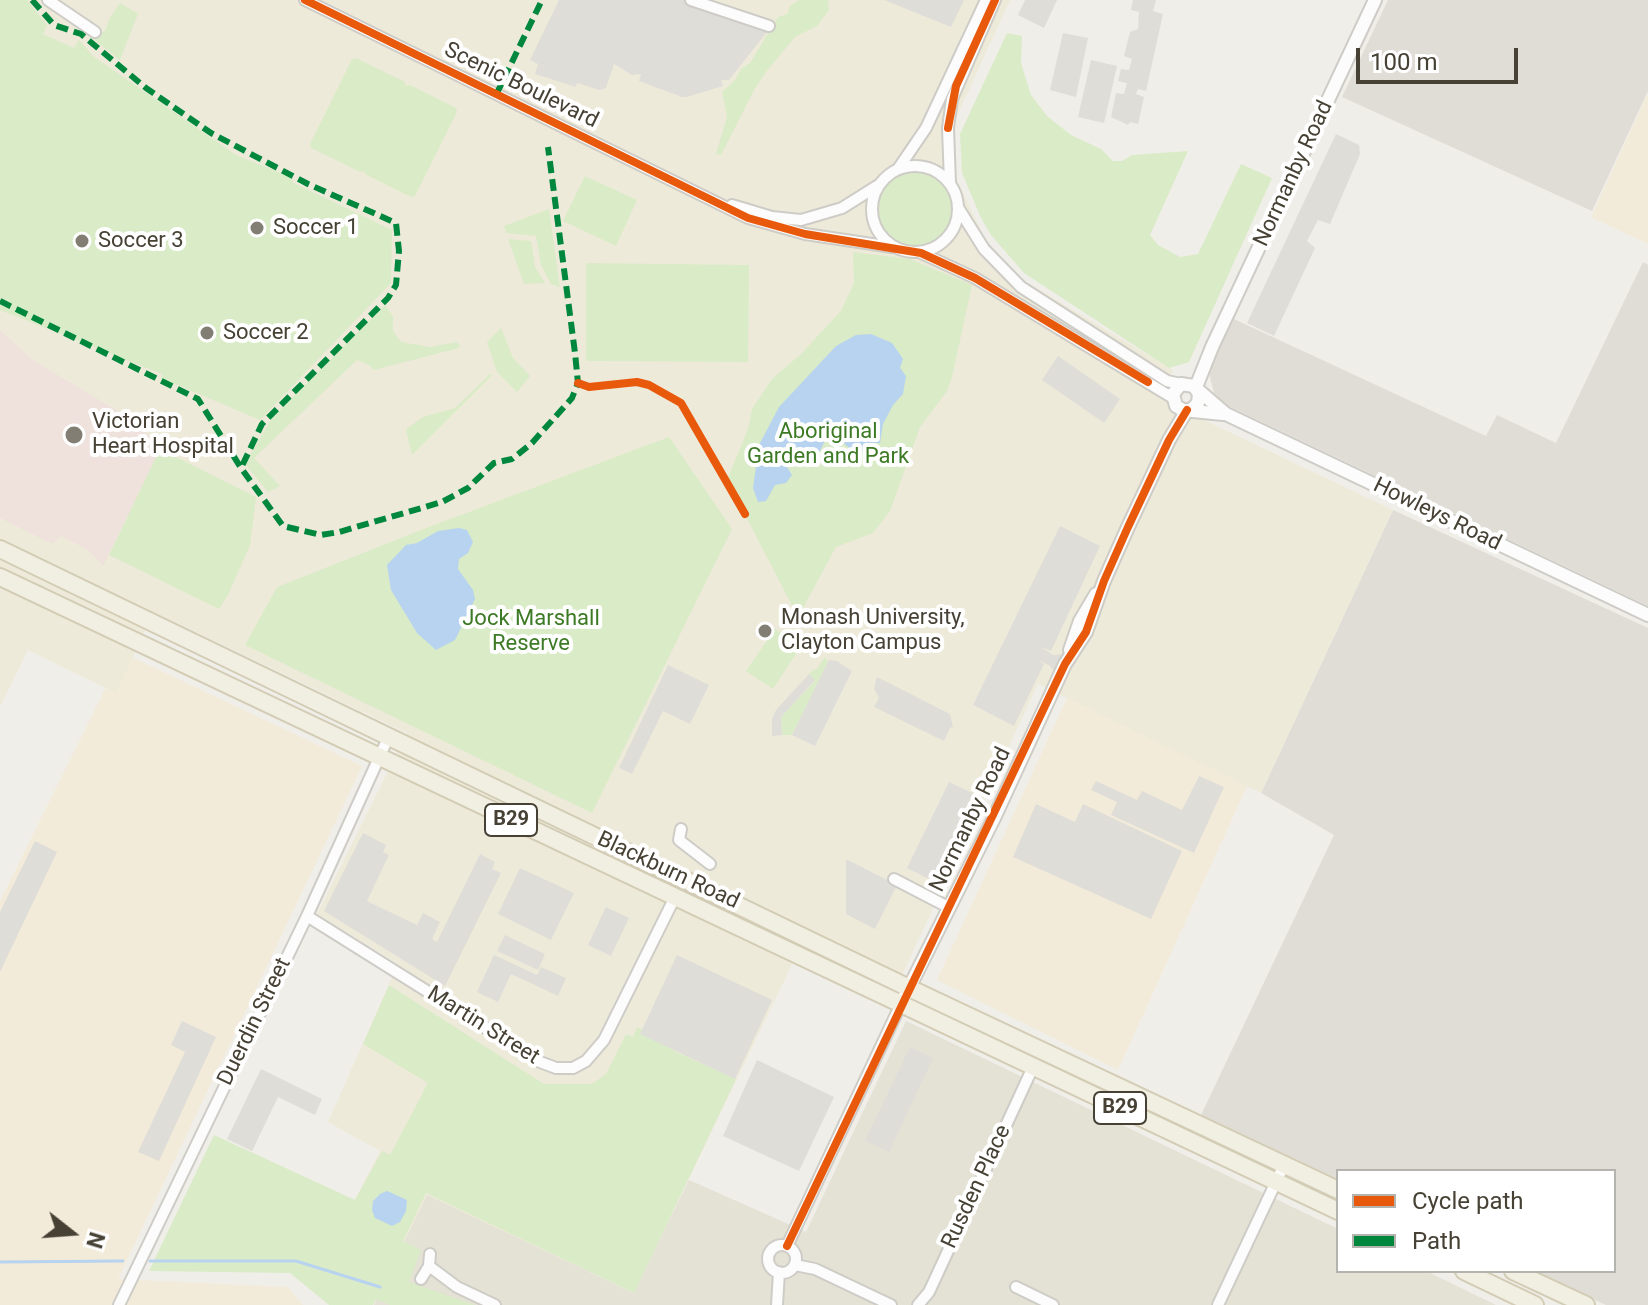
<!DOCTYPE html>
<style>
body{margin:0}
#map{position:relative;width:1648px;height:1305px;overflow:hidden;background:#f0eee8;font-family:Roboto,sans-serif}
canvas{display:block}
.legend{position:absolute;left:1336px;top:1169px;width:280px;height:104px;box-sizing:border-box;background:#fff;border:2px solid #b5b3ae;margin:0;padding:10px 14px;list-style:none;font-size:24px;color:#464134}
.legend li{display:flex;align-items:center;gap:16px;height:40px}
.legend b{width:40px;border:2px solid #b5b3ae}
.north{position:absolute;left:32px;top:1193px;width:80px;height:80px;-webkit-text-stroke:6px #fff;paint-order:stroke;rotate:107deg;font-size:22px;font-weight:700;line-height:32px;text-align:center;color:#464134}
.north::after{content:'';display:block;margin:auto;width:28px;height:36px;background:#464134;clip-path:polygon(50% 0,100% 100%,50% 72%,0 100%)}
.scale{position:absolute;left:1356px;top:48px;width:162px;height:36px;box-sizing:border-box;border:4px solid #464134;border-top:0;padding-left:10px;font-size:24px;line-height:28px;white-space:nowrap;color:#464134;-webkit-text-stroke:6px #fff;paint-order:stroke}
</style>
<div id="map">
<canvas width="1648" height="1305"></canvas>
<ul class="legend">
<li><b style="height:10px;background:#e8590c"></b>Cycle path</li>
<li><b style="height:10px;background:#00873e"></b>Path</li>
</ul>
<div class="north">N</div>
<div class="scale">100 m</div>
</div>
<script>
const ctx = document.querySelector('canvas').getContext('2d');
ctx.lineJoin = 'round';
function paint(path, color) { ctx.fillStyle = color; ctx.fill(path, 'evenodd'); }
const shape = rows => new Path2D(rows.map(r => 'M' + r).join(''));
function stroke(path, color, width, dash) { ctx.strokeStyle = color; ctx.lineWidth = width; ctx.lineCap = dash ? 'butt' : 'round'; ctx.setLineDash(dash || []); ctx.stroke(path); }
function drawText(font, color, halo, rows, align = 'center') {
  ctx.font = font + ' Roboto,sans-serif'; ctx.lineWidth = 8; ctx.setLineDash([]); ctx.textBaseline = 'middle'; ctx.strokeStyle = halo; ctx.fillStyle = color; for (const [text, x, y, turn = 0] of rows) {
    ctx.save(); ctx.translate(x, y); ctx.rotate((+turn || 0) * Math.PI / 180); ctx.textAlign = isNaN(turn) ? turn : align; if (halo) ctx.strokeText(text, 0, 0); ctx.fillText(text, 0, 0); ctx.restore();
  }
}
paint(shape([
 [906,1021,1338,1229,1338,1271,1426,1271,1496,1305,374,1305,425,1192,633,1293,689,1180,806,1232]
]), '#e4e1d5');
paint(shape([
 [1648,93,1648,244,1591,217],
 [123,653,362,766,118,1279,288,1287,303,1305,0,1305,0,901],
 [1067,698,1247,786,1118,1070,937,980]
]), '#f3ebda');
paint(shape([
 [1388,0,1648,0,1648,91,1592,211,1342,97],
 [1643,262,1648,265,1648,606,1216,400,1208,370,1234,319,1486,436,1497,415,1556,443],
 [1393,510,1648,628,1648,1305,1606,1305,1533,1271,1614,1271,1614,1171,1338,1171,1338,1179,1201,1115,1334,835,1261,793]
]), '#e0ddd6');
paint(shape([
 [0,0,1010,0,952,127,956,178,984,237,1010,269,1028,283,1173,370,1160,399,1393,510,1261,793,1038,684,902,975,809,929,634,1293,427,1195,387,1278,354,1201,380,1151,328,1122,398,964,317,914,407,733,154,612,116,693,28,650,0,707]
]), '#eeeada');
paint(shape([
 [0,330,33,360,136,422,160,449,103,566,88,550,61,536,52,544,0,518]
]), '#efe2dc');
paint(shape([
 [0,0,27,0,47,25,43,34,74,48,79,40,93,56,236,155,293,178,292,182,392,230,391,283,260,420,161,378,162,374,0,310],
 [799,0,828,0,829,10,817,26,795,37,766,72,754,90,721,155,716,154,727,117,722,92,735,80,741,69,750,63,778,17,787,14,790,6],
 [120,3,138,14,120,60,92,38,106,30,109,19],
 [1007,33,1022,36,1021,63,1031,95,1047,116,1071,135,1101,149,1113,161,1122,161,1132,155,1188,151,1150,235,1158,245,1180,257,1198,254,1241,164,1272,178,1189,362,1169,368,1024,273,991,235,981,218,962,173,960,134],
 [356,58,405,82,406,86,410,85,456,108,457,112,415,196,411,197,365,174,364,171,360,172,311,148,310,144,352,59],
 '877 211a38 38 0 1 1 76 0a38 38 0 1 1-76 0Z',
 [585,176,637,200,616,246,563,221],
 [549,209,560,287,551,284,541,265,536,236,506,233,504,226],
 [508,239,531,241,535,267,545,283,524,284],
 [853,252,910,259,972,285,952,377,947,391,920,427,890,511,873,533,836,547,798,617,727,480,748,429,752,409,772,379,801,354,841,311,854,283],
 [586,263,749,265,748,362,586,361],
 [385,305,393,316,393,331,401,342,430,347,456,342,460,345,459,348,374,370,369,365,357,360,254,458,280,486,268,492,245,464,272,418],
 [501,328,513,358,530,376,517,392,497,372,487,342],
 [490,374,492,375,412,455,406,430,408,428,423,417,455,408],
 [669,437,732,529,592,813,245,645,277,587,421,530],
 [160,449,256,497,250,545,228,595,219,609,109,555],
 [775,629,801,646,773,689,746,671],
 [825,657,828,662,792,735,782,735,781,717,815,681,809,674,814,669,816,670],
 [389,985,544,1084,592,1084,606,1074,626,1034,633,1037,637,1027,677,1044,674,1051,736,1079,634,1293,426,1193,403,1241,421,1250,409,1282,475,1305,390,1305,376,1299,373,1305,329,1305,290,1273,149,1271,214,1135,355,1200,382,1151,390,1155,428,1083,363,1044]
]), '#daebc7');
paint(shape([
 [559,0,705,0,767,21,767,32,729,80,721,80,723,86,687,97,682,97,639,81,641,74,632,75,614,64,606,88,599,90,577,83,576,87,535,74,538,64,530,60],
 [884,0,964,0,951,27],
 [1025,0,1057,0,1044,28,1018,15],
 [1133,0,1156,0,1153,11,1163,14,1146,91,1138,89,1136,94,1144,97,1138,124,1130,122,1128,125,1111,117,1116,93,1124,94,1127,83,1118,81,1121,69,1129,70,1132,59,1124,56,1130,32,1138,29,1139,12,1131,10],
 [1063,33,1088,38,1076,97,1050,90],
 [1091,60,1117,66,1104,123,1078,117],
 [1336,134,1359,145,1360,154,1330,224,1318,220,1307,241,1315,248,1274,336,1247,323],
 [1058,356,1120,399,1104,423,1042,380],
 [1060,526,1100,546,1051,651,1041,647,1053,655,1062,654,1054,671,1050,666,1036,659,1044,664,1014,726,973,705],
 [829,660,837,661,852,671,815,746,792,735],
 [668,665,709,685,690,724,663,711,632,774,619,768],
 [809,674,815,680,781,717,782,735,772,736,772,719,776,710],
 [877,677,950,714,953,727,950,728,944,741,874,707,879,698,874,689],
 [1199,776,1224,787,1194,853,1111,815,1117,802,1091,790,1096,781,1137,800,1142,791,1182,810],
 [949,782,977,795,935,882,907,868],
 [1036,804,1075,822,1083,804,1182,851,1151,919,1013,857],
 [363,833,386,845,383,852,389,855,367,901,417,925,423,913,440,922,432,939,437,942,480,854,495,862,492,869,501,873,445,986,324,911],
 [35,841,57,852,0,972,0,912],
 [846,859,897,885,875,929,846,914],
 [520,868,574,893,551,940,498,914],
 [606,907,629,918,611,956,588,945],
 [505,935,545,954,538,970,497,951],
 [494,955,537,975,541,967,566,978,558,996,511,974,498,1002,477,992],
 [677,955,772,1000,735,1079,640,1034],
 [182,1021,216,1037,159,1161,138,1152,185,1052,171,1045],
 [910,1047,933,1058,889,1152,865,1141],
 [757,1060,834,1097,799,1171,723,1136],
 [261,1069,322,1099,315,1115,278,1097,252,1151,227,1139]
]), '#dfddd8');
paint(shape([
 [871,334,892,343,903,359,900,368,906,376,903,394,893,405,883,424,880,443,869,443,863,452,853,451,841,441,827,436,820,451,792,451,784,462,792,475,786,483,775,485,766,501,758,502,753,488,759,445,779,407,836,346,856,335],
 [459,528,467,530,473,542,468,553,459,559,458,569,473,590,475,599,455,640,436,650,417,633,391,590,387,565,406,545,417,543,438,531],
 [387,1191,407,1200,406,1211,400,1222,392,1226,375,1218,372,1210,373,1201,380,1194]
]), '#b7d3f0');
stroke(shape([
 [150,1261,296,1261,380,1287],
 [0,1262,123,1261]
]), '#b7d3f0', 3);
const minor = shape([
 [48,0,95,32],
 [305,0,748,218,805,234,892,247],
 [691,0,769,26],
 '872 209a43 43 0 1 1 86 0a43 43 0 1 1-86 0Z',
 [898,169,926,128,986,0],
 [950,183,948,128,952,99,995,0],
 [732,205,772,217,801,220,842,208,877,186],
 [959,209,984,249,1021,287,1167,381,1181,384],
 [921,253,975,278,1173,398],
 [681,829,679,840,710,864],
 [894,879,948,907],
 [307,916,540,1062,556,1068,573,1068,586,1061,604,1040,675,897],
 '768 1259a14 14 0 1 1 28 0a14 14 0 1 1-28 0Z',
 [787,1246,901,1004],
 [795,1265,815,1269,891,1305],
 [429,1266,457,1287,495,1305],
 [421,1279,429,1266,430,1254],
 [1016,1287,1053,1305],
 [119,1305,307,916,388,738],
 [777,1305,779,1272],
 [918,1305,929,1292,1033,1067],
 [1218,1305,1284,1165]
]);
const tertiary = shape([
 [1196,387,1212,347,1375,0],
 [1197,389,1226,414,1648,615],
 [1192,409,1198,403,1199,394,1194,386,1181,384,1173,394,1176,406,1183,410,1223,414],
 [1070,650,1080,621,1096,594],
 [901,1004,995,816,1065,664,1086,632,1104,581,1128,527,1169,440,1187,410]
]);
const primary = shape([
 [0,549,909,988,1338,1190],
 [0,577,1338,1211],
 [1464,1271,1535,1305],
 [1513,1271,1586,1305]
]);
stroke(minor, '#ceccc6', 14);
stroke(tertiary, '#ceccc6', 16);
stroke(primary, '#d3ccb5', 20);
stroke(minor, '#fdfcfc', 10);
stroke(tertiary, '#fdfcfc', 12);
stroke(primary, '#f1eee2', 16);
stroke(shape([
 [32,0,54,25,81,34,146,88,211,133,308,184,396,223,399,251,396,285,388,298,262,424,241,468],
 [496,95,542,0],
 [0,301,198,399,241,468,283,526,321,535,339,532,442,502,468,488,494,463,512,459,532,443,572,398,578,383,575,353,548,147]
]), '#00873e', 6, [12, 6]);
stroke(shape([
 [305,0,748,218,805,234,921,253,975,278,1148,382],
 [948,128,956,86,995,0],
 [578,383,589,387,637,382,649,385,681,403,745,514],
 [787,1246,1065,664,1086,632,1104,581,1128,527,1169,440,1187,410]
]), '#e8590c', 8);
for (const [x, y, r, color] of [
 [257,228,8,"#827e73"],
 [82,241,8,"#827e73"],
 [207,333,8,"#827e73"],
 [74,435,10,"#827e73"],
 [765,631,8,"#827e73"]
]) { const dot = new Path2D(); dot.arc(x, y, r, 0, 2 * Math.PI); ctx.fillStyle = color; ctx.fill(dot); stroke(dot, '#fff', 3); }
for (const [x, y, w] of [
 [511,820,52],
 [1120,1108,52]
]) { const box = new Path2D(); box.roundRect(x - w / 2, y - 16, w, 32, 6); ctx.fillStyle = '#fff'; ctx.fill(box); stroke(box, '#464134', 2); }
drawText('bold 20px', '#464134', null, [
 ["B29",511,820],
 ["B29",1120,1108]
]);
drawText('22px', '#464134', '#fff', [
 ["Scenic Boulevard",521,86,26],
 ["Normanby Road",1294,174,-65],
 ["Howleys Road",1437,515,26],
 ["Normanby Road",971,820,-64],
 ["Blackburn Road",668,871,25],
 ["Duerdin Street",255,1022,-64],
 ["Martin Street",483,1026,32],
 ["Rusden Place",977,1187,-65]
]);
drawText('22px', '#464134', '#fff', [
 ["Soccer 1",273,228],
 ["Soccer 3",98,241],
 ["Soccer 2",223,333],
 ["Victorian",92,422],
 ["Heart Hospital",92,447],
 ["Monash University,",781,618],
 ["Clayton Campus",781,643]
], 'left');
drawText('22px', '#3d7a25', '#fff', [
 ["Aboriginal",828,432],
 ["Garden and Park",828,457],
 ["Jock Marshall",531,619],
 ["Reserve",531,644]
]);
</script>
